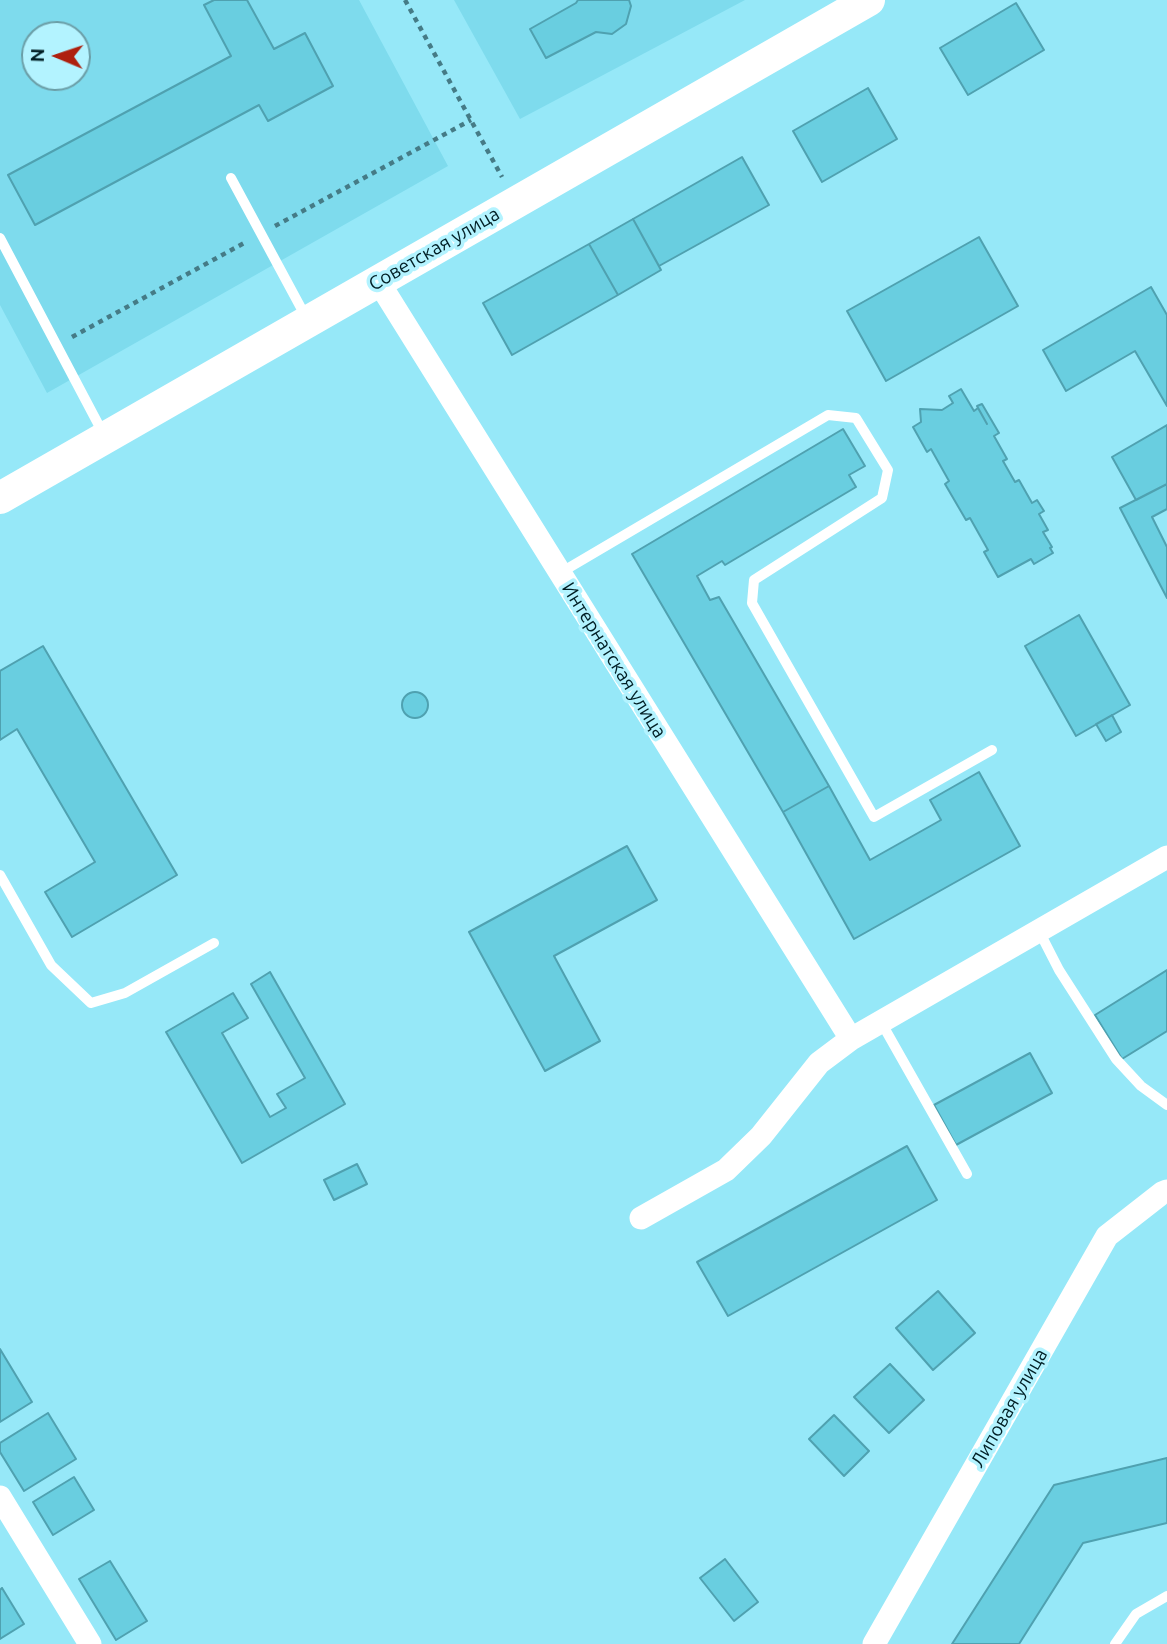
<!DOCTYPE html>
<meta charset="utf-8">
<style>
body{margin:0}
#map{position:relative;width:1167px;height:1644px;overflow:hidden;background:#96e8f8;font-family:Ubuntu,sans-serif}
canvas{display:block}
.north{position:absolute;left:21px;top:21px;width:70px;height:70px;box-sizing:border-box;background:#b3f3ff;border:2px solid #6b9ea7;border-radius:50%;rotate:272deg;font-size:19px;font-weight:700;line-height:28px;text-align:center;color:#001e24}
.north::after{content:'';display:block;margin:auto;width:24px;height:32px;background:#ae200e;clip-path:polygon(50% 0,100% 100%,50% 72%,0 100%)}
</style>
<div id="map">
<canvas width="1167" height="1644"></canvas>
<div class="north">N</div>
</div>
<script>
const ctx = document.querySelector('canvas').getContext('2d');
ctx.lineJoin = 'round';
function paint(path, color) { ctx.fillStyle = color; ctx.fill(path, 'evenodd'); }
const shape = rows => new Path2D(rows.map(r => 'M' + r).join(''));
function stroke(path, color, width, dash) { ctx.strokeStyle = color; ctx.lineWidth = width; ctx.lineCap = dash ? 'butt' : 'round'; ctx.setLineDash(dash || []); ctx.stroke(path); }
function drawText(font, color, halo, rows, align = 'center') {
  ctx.font = font + ' Ubuntu,sans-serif'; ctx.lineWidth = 7; ctx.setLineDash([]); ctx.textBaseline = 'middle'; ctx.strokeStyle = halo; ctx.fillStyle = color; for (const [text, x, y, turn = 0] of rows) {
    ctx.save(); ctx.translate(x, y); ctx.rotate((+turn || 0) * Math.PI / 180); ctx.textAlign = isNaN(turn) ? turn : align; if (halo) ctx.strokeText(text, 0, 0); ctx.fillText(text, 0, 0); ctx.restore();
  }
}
paint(shape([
 [0,0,359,0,448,166,47,393,0,305],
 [35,35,77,35,77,77,35,77],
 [454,0,745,0,520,119]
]), '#7edbed');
const building = shape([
 [214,0,247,0,274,49,305,33,333,86,268,121,259,105,35,225,8,175,231,56,204,5,214,0],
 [578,0,629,0,631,6,626,24,612,34,596,32,546,58,530,29,576,3,578,0],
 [1016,3,1044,50,968,95,940,48,1016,3],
 [868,88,897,139,822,182,793,131,868,88],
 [742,157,769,205,659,266,633,219,742,157],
 [633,219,661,270,618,295,589,244,633,219],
 [979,237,1018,306,886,381,847,311,979,237],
 [589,244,618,295,512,355,483,303,589,244],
 [1151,287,1167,315,1167,406,1135,351,1066,391,1043,350,1151,287],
 [961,389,974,411,978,408,987,424,977,406,982,404,999,433,994,436,1007,459,1003,461,1015,482,1019,480,1032,503,1037,500,1044,511,1039,514,1048,530,1043,532,1052,547,1050,548,1053,553,1034,564,1031,559,998,577,984,552,988,550,970,518,966,520,945,484,949,481,931,449,927,452,913,427,921,422,920,409,942,410,953,403,949,396,961,389],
 [1167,425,1167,484,1136,500,1112,457,1167,425],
 [843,429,865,466,849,475,856,487,725,565,722,561,697,576,710,600,719,597,829,786,783,812,632,554,843,429],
 [1167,484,1167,509,1152,517,1167,547,1167,598,1120,508,1167,484],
 [1079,615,1130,705,1076,736,1025,646,1079,615],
 [43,646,177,875,72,937,45,892,95,862,17,729,0,740,0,671,43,646],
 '402 705a13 13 0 1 1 26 0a13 13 0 1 1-26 0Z',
 [1112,715,1121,732,1106,741,1096,724,1112,715],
 [979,772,1020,846,854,939,783,812,829,786,870,860,941,820,930,800,979,772],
 [627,846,657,900,554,956,600,1041,545,1071,469,932,627,846],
 [1167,970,1167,1031,1122,1059,1095,1015,1167,970],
 [270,972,345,1104,242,1163,166,1032,233,993,248,1018,222,1033,270,1117,286,1108,277,1094,305,1078,251,984,270,972],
 [1030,1053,1052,1093,956,1145,934,1105,1030,1053],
 [907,1146,937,1200,728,1316,697,1262,907,1146],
 [357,1164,367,1184,334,1200,324,1180,357,1164],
 [938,1291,975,1333,933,1370,896,1328,938,1291],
 [0,1349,32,1402,0,1422,0,1349],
 [890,1364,924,1400,889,1433,854,1397,890,1364],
 [48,1413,76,1459,24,1491,0,1452,0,1443,48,1413],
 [834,1415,869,1451,844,1476,809,1439,834,1415],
 [1167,1458,1167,1523,1083,1543,1019,1644,952,1644,1054,1485,1167,1458],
 [74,1477,94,1510,53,1535,33,1502,74,1477],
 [725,1559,758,1602,734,1621,700,1578,725,1559],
 [110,1561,147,1621,116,1640,79,1579,110,1561],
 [2,1588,24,1624,0,1639,0,1590,2,1588]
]);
paint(building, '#69cee0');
stroke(building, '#4fa1b0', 2);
stroke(shape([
 [405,0,502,177],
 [275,226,471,120],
 [72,337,246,242]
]), '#457b86', 4.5, [5, 5]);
stroke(shape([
 [231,178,307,319],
 [0,238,104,435],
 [560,573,828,415,856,418,888,470,882,498,754,580,752,603,874,817,992,750],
 [0,875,51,965,91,1003,125,993,214,943],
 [1039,931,1059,970,1116,1059,1141,1086,1167,1105],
 [881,1022,967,1174],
 [1115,1644,1136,1614,1167,1596]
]), '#fff', 10);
stroke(shape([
 [378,281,851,1039],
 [641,1218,726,1170,761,1136,819,1063,851,1039,1167,857],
 [0,1497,90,1644],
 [874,1644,1107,1236,1162,1193,1167,1191]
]), '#fff', 23);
stroke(shape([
 [0,498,869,0]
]), '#fff', 32);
drawText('19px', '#001e24', '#b3f3ff', [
 ["Советская улица",434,249,-30],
 ["Интернатская улица",614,660,58],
 ["Липовая улица",1009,1408,-60]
]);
</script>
